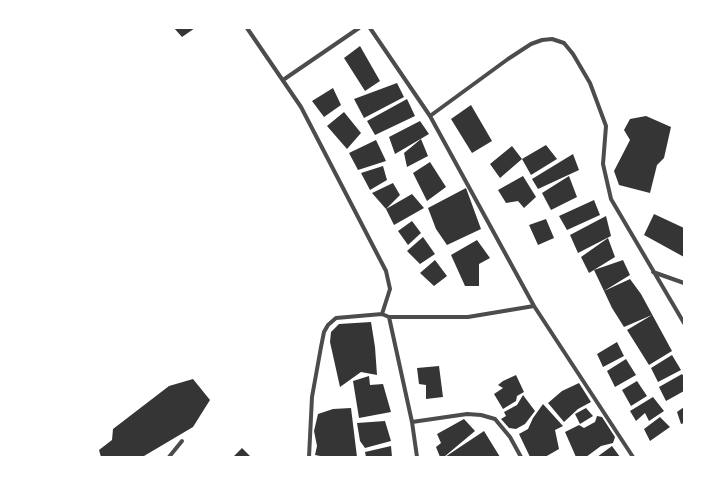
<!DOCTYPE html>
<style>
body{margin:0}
#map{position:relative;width:712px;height:485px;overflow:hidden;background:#fff;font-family:"Exo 2",sans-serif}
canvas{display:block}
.frame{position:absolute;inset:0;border:29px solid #fff;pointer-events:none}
</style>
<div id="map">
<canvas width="712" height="485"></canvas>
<div class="frame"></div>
</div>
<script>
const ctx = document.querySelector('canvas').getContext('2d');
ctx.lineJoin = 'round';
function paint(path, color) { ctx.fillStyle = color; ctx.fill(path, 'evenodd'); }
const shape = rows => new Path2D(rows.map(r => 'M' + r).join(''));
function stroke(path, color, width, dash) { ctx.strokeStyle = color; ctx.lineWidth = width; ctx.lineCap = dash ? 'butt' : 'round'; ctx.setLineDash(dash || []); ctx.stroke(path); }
paint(shape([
 [174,28,195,28,182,37],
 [360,46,380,81,365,91,344,58],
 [397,83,404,97,364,118,354,99],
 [333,88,341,105,324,117,312,101],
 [407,99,415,116,375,135,367,121],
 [471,105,492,141,472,153,451,119],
 [344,112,361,133,347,149,327,126],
 [646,116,671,127,664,158,657,165,650,193,619,185,614,171,630,140,624,130,630,119],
 [420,121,429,134,395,154,389,137],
 [421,139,428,156,407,167,404,153],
 [376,140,386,161,358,170,349,153],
 [546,145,557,159,531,175,522,159],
 [512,146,522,159,500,178,490,164],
 [573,154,579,170,538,189,532,179],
 [430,162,446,187,427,201,413,173],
 [383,166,387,180,370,190,361,173],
 [523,176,536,197,524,208,518,201,506,203,498,190],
 [569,176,577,197,551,210,542,193],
 [393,183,400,195,386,209,372,193],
 [466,188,481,229,447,245,436,229,428,208],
 [412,194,424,208,394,225,386,209],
 [594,200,600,215,567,230,559,216],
 [654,214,684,228,684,257,644,235],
 [606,216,611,236,578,253,570,235],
 [546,219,554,238,538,245,529,225],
 [412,221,421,233,408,245,398,231],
 [423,237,435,254,420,264,407,251],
 [608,238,615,257,589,273,581,257],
 [477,240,490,258,479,264,479,286,465,286,451,255],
 [435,260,447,276,434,286,420,273],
 [623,260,630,275,604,291,630,279,641,294,672,351,649,365,627,330,652,315,624,327,612,308,604,291,594,270],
 [371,322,375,347,377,375,361,372,340,387,330,342,331,332,339,324],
 [617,342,624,356,603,367,597,354],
 [672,355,681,370,658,382,651,368],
 [626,359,636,375,615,387,607,371],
 [439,366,443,397,426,399,426,385,419,384,417,368],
 [682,374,684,377,684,391,666,401,659,387],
 [516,375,524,392,517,396,516,401,503,409,494,394,503,388,498,385,503,381],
 [369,376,370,385,383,384,391,412,359,418,353,381],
 [193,379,210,400,193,427,144,456,101,457,99,450,112,440,113,429,169,386],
 [637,381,647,396,631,406,622,390],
 [579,383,591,402,578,409,564,422,548,403,562,391],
 [523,395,535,411,525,424,516,429,509,428,501,419,506,416,504,412,517,405],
 [653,397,664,411,649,421,645,413,636,421,630,411],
 [543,404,563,426,555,430,559,449,545,457,530,457,519,434,528,429,533,418],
 [684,407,684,423,681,424,677,412],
 [351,408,357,457,325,457,315,455,317,446,314,431,318,414,333,409],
 [586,408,593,416,580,424,575,414],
 [597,416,602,417,615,437,613,443,601,446,586,457,576,457,565,432,579,425,584,428,595,422],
 [660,417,670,427,650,441,644,429],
 [464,419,475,431,444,457,440,457,436,447,441,443,437,434],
 [385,421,391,441,365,448,360,441,357,423],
 [484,431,500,457,445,457],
 [391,446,392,457,366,457,365,452],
 [612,446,620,457,597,457],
 [242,448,251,457,233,457]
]), '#353535');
stroke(shape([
 [247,28,301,107,386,271,390,289,382,314],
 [370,28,430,116,534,306,633,457],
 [283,80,359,28],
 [430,116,508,59,531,44,542,40,552,39,564,43,573,54,590,83,606,126,603,164,611,199,684,323],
 [653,272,684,283],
 [389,317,412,422,417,457],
 [412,422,467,414,481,415,495,419,510,437,521,457],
 [169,457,182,441],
 [309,457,312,397,321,347,324,332,328,325,336,318,382,314,389,317,468,317,534,306]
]), '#4c4c4c', 4);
</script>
